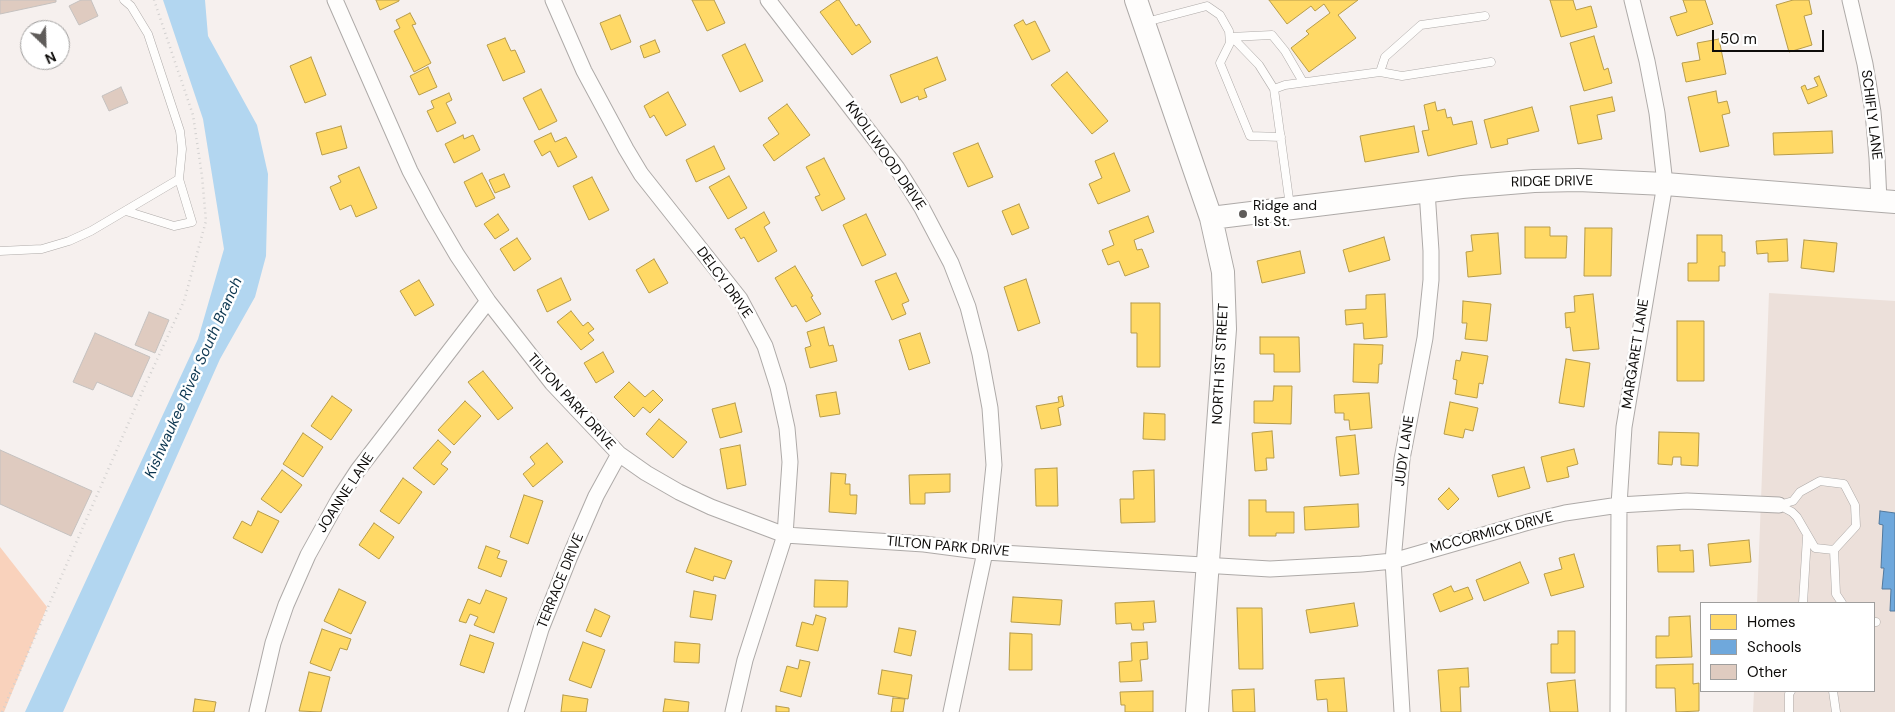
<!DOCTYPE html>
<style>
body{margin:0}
#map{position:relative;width:1895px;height:712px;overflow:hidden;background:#f6f0ee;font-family:"DM Sans",sans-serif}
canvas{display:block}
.legend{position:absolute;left:1700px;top:602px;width:175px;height:90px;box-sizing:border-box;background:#fff;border:1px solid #9f9e9d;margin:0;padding:6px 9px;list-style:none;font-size:15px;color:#0e0c0a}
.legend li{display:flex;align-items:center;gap:10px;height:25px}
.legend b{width:25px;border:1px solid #9f9e9d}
.north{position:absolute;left:20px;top:20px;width:50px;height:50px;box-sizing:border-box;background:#fff;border:1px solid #9f9e9d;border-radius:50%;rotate:156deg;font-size:14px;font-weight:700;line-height:20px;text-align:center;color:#0e0c0a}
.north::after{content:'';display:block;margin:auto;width:18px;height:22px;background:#5f5c5a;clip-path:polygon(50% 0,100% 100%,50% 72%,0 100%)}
.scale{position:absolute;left:1712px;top:30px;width:112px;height:22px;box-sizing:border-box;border:2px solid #0e0c0a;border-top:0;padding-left:6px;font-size:15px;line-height:18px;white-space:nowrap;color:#0e0c0a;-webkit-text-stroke:4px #fff;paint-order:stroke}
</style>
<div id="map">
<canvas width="1895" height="712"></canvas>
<ul class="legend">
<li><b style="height:14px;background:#ffd966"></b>Homes</li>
<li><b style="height:14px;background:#6fa8dc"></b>Schools</li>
<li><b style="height:14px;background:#dfcbc0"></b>Other</li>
</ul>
<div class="north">N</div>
<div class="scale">50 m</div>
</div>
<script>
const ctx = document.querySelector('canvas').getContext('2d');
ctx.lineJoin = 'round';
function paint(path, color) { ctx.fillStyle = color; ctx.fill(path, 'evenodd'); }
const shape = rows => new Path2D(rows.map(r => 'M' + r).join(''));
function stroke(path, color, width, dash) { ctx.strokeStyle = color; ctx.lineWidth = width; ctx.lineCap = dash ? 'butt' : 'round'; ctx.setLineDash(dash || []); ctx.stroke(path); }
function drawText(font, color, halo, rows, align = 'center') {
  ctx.font = font + ' "DM Sans",sans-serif'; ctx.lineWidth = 5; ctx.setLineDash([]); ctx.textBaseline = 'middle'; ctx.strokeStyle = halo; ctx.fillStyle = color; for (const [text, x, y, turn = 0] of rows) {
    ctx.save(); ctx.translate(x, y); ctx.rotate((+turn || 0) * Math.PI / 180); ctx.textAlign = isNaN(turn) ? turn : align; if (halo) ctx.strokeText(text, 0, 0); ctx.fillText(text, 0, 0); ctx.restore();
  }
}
paint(shape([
 [1769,293,1895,301,1895,712,1753,712,1754,691,1874,691,1874,603,1757,603]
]), '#ece0da');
paint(shape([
 [0,547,47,607,4,712,0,712]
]), '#f9d2bc');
paint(shape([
 [163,0,205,0,208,36,257,125,268,174,266,256,255,297,220,359,63,712,25,712,198,339,224,249,203,119]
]), '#b2d6f0');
const homes = shape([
 [376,0,399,0,399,1,380,10,376,0],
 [692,0,714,0,725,23,707,31,692,0],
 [837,0,839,0,856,26,859,24,871,42,852,55,820,12,837,0],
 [1269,0,1358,0,1338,15,1356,38,1309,72,1291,48,1309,34,1306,31,1330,13,1324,4,1315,11,1311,6,1287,24,1269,0],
 [1550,0,1573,0,1576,10,1591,6,1597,27,1561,37,1550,0],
 [1683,0,1705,0,1713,24,1677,36,1670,17,1687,12,1683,0],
 [1793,0,1809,0,1812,14,1804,16,1812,45,1789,52,1776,5,1793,0],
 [410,13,416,24,412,25,431,63,414,72,394,31,400,28,396,20,410,13],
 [620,15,631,42,611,50,600,23,620,15],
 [1023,20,1026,25,1035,21,1050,51,1032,60,1014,25,1023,20],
 [1594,36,1604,70,1608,68,1612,83,1584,91,1570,43,1594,36],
 [505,38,511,51,515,50,525,72,503,81,487,45,505,38],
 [1719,39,1726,74,1686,82,1682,63,1700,60,1697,43,1719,39],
 [655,40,660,52,644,58,640,46,655,40],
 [745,44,763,81,740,92,722,55,745,44],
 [311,57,326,95,305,103,290,66,311,57],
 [937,57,946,80,924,89,927,97,919,100,918,96,901,103,890,75,937,57],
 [428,67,437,87,419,95,410,76,428,67],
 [1067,72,1108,121,1092,134,1051,85,1067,72],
 [1819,76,1827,96,1808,104,1801,87,1805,85,1807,90,1818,86,1814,78,1819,76],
 [541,89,557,121,539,130,523,98,541,89],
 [1716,91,1718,103,1727,101,1730,113,1722,115,1729,146,1700,152,1688,97,1716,91],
 [668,92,686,125,666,136,654,115,650,118,644,106,668,92],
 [449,93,452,100,446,103,456,123,437,132,427,111,434,108,431,101,449,93],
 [1612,97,1615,111,1597,115,1602,139,1578,144,1570,106,1612,97],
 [1435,102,1437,111,1445,109,1447,118,1451,117,1453,125,1472,121,1477,144,1428,156,1422,131,1429,130,1424,105,1435,102],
 [787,104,810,135,774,161,763,145,779,134,768,118,787,104],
 [1532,107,1539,131,1507,139,1508,144,1491,148,1484,120,1532,107],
 [341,126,347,148,322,155,316,133,341,126],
 [1414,126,1419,152,1365,162,1360,136,1414,126],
 [1832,131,1833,153,1774,155,1773,133,1832,131],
 [551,133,555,142,566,137,577,157,558,167,550,151,542,156,534,141,551,133],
 [463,135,464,139,473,135,480,150,454,163,445,144,463,135],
 [978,143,993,177,968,187,953,153,978,143],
 [714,146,725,169,696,182,686,160,714,146],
 [1114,153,1130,191,1098,204,1089,184,1102,178,1095,161,1114,153],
 [824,158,845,199,822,211,815,197,820,195,806,167,824,158],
 [359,167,377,208,356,217,351,205,340,210,330,187,341,182,338,176,359,167],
 [482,173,495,198,476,207,464,182,482,173],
 [504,174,510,187,495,193,489,180,504,174],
 [729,176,747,208,728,219,709,187,729,176],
 [592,177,609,210,589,220,573,186,592,177],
 [1019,204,1029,228,1012,235,1002,211,1019,204],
 [764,212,770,223,764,227,777,251,758,262,744,237,741,239,735,229,764,212],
 [498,214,509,230,495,239,484,224,498,214],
 [866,214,886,255,862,266,843,225,866,214],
 [1148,216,1154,232,1134,240,1137,250,1142,249,1149,267,1125,276,1119,261,1108,265,1102,250,1114,245,1109,231,1148,216],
 [1525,227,1550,227,1550,236,1567,236,1566,258,1525,258,1525,227],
 [1585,228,1612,228,1611,276,1584,276,1585,228],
 [1498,233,1501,274,1468,277,1466,252,1473,251,1471,235,1498,233],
 [1697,235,1722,235,1722,252,1725,252,1725,266,1719,266,1719,281,1688,281,1688,263,1697,263,1697,235],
 [1384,237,1390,260,1349,272,1343,250,1384,237],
 [517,238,531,259,514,271,500,249,517,238],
 [1787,239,1788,261,1768,262,1768,253,1757,254,1756,241,1787,239],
 [1804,240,1837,243,1834,272,1801,268,1804,240],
 [1300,251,1305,273,1262,283,1257,261,1300,251],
 [654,259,668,283,649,293,636,270,654,259],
 [795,266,813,296,811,297,821,314,806,322,796,305,792,307,775,278,795,266],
 [896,273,909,301,902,304,906,314,892,320,875,281,896,273],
 [561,278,571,300,547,312,537,290,561,278],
 [1026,279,1040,323,1018,331,1004,287,1026,279],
 [419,280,434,305,415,316,400,291,419,280],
 [1385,294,1387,337,1364,339,1363,323,1346,325,1345,310,1366,309,1366,295,1385,294],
 [1593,294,1599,349,1573,351,1570,327,1566,328,1565,313,1575,312,1574,296,1593,294],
 [1463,301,1491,304,1487,341,1465,339,1467,323,1462,323,1463,301],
 [1131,303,1160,303,1160,367,1137,367,1137,333,1131,333,1131,303],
 [571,311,583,326,588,322,594,329,588,333,594,340,581,350,557,322,571,311],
 [1677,321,1704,321,1704,381,1677,381,1677,321],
 [824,327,829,346,833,345,837,361,810,368,805,348,811,346,807,332,824,327],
 [920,333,930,363,909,370,899,340,920,333],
 [1260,337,1299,337,1300,372,1274,372,1274,354,1260,354,1260,337],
 [1354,344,1383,345,1382,364,1379,364,1378,383,1353,382,1354,344],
 [603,352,614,372,596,383,584,363,603,352],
 [1462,352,1488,356,1483,384,1479,383,1477,398,1455,394,1457,380,1453,379,1456,360,1460,361,1462,352],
 [1566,359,1590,363,1584,407,1559,403,1566,359],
 [483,371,513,408,498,420,468,382,483,371],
 [629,382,645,397,653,390,663,400,650,413,643,407,634,417,614,397,629,382],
 [1274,386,1292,386,1291,424,1254,423,1254,401,1273,401,1274,386],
 [836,392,840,414,820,417,816,395,836,392],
 [1369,393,1372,428,1350,430,1349,420,1344,420,1344,413,1335,413,1334,395,1369,393],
 [332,396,352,410,331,440,311,426,332,396],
 [1062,396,1064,406,1058,408,1061,425,1041,429,1036,406,1059,402,1058,397,1062,396],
 [465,401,481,416,454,445,438,430,465,401],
 [1450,402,1478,408,1473,431,1465,429,1463,438,1444,434,1450,402],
 [735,403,742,432,720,438,712,409,735,403],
 [1144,413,1165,414,1165,440,1143,439,1144,413],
 [659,419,687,442,673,458,646,434,659,419],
 [1272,431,1274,458,1266,458,1267,470,1255,471,1252,433,1272,431],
 [1659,432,1699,433,1698,466,1681,465,1681,457,1673,457,1672,465,1658,464,1659,432],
 [303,433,323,447,303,477,283,464,303,433],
 [1355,435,1359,474,1340,476,1336,437,1355,435],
 [438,440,451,452,441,464,448,469,434,485,413,468,438,440],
 [547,443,563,462,533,487,523,474,535,464,530,457,547,443],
 [740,445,746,485,727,489,720,449,740,445],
 [1574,449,1578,464,1567,467,1569,477,1547,482,1541,457,1574,449],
 [1524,467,1530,488,1498,497,1492,475,1524,467],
 [1057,468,1058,506,1036,506,1035,469,1057,468],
 [282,470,302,485,281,513,261,499,282,470],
 [1154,470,1155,522,1121,523,1120,499,1134,499,1133,471,1154,470],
 [831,473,846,474,845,484,850,484,850,495,857,495,856,514,829,512,831,473],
 [950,474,950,492,925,493,925,504,910,504,909,475,950,474],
 [403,478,422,492,399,524,380,511,403,478],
 [1449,488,1459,499,1448,510,1438,499,1449,488],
 [524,495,543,501,528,544,510,537,524,495],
 [1249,500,1266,500,1266,512,1294,512,1294,533,1276,533,1276,536,1249,536,1249,500],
 [1358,504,1359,527,1305,530,1304,507,1358,504],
 [258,511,279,521,262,553,233,538,242,521,251,526,258,511],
 [374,523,394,537,379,559,359,545,374,523],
 [1749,540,1751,562,1710,566,1708,544,1749,540],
 [1680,545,1680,551,1693,550,1694,572,1658,572,1657,546,1680,545],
 [486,546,500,551,497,558,507,561,501,577,478,568,486,546],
 [695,548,732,561,725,579,714,576,713,581,686,572,695,548],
 [1574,554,1584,587,1551,596,1544,574,1562,569,1559,558,1574,554],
 [1520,562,1529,583,1484,601,1476,580,1520,562],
 [815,580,848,581,847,607,814,607,815,580],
 [1451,586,1454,592,1468,587,1473,599,1440,612,1433,594,1451,586],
 [339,589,366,602,351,634,324,621,339,589],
 [486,590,507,598,494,633,474,625,478,617,470,614,466,623,459,621,468,599,480,604,486,590],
 [694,591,716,595,712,620,690,617,694,591],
 [1013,597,1062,600,1060,625,1011,622,1013,597],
 [1154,601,1156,622,1143,623,1144,630,1132,630,1131,623,1116,624,1115,603,1154,601],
 [1354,603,1358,626,1310,633,1306,610,1354,603],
 [1237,608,1262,608,1263,669,1239,669,1237,608],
 [595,609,610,616,601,637,586,631,595,609],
 [816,615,826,618,818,651,796,646,802,622,813,625,816,615],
 [1690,616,1692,657,1656,658,1656,636,1669,636,1669,617,1690,616],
 [899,628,916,631,911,656,894,652,899,628],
 [322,629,351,639,347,650,340,648,331,671,310,663,322,629],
 [1558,631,1575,631,1575,673,1551,673,1551,644,1558,644,1558,631],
 [1010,633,1032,634,1032,670,1009,670,1010,633],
 [470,635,494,643,484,673,460,665,470,635],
 [583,642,605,650,591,688,569,680,583,642],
 [675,642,700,644,699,663,674,662,675,642],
 [1147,642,1148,659,1140,660,1142,681,1120,682,1119,662,1132,661,1131,643,1147,642],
 [800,660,810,662,801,697,780,691,787,666,798,669,800,660],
 [1693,664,1693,684,1699,683,1699,711,1676,712,1675,688,1656,688,1656,665,1693,664],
 [1468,668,1469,687,1460,687,1461,712,1441,712,1438,670,1468,668],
 [882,670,912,675,908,699,878,694,882,670],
 [309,672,330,677,321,712,299,711,309,672],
 [1344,678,1347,712,1328,712,1327,699,1317,700,1315,680,1344,678],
 [1575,680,1578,712,1550,712,1547,683,1575,680],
 [1254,689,1255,712,1233,712,1232,690,1254,689],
 [1153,691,1153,712,1125,712,1125,705,1121,705,1120,692,1153,691],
 [563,695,588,699,586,712,561,712,563,695],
 [893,698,905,699,903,712,891,712,893,698],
 [195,699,216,702,214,712,193,712,195,699],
 [665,699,689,702,688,712,663,712,665,699],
 [776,706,789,708,789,712,776,712,776,706]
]);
paint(homes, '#ffd966');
stroke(homes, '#b79c4a', 1);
const schools = shape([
 [1880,511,1895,513,1895,611,1890,611,1891,589,1882,589,1884,568,1881,568,1883,525,1879,524,1880,511]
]);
paint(schools, '#6fa8dc');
stroke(schools, '#52799d', 1);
const building = shape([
 [0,0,56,0,56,2,0,14,0,0],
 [81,0,91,0,98,16,79,25,69,6,81,0],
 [121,87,128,103,109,111,102,96,121,87],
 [149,312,169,320,155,353,135,345,149,312],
 [95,333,150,357,132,397,97,382,93,390,73,382,95,333],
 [0,450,92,491,71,536,0,504,0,450]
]);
paint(building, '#dfcbc0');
stroke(building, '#c5c1bf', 1);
const lane = shape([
 [1146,22,1207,6,1220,15,1229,31,1230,43,1220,63,1250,136,1281,137],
 [1230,37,1272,35,1285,51,1303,82],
 [1232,37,1259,65,1274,89],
 [1380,72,1402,76,1491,62],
 [1290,206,1274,89,1285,85,1380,72,1385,57,1421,25,1485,16],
 [126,211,174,226,192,222,179,179],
 [0,251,42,249,69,241,91,231,179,179,182,149,180,131,148,34,131,6,124,0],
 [1779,505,1793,501,1800,492,1820,481,1844,484,1855,505,1856,526,1834,550,1836,594,1842,603],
 [1779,505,1792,512,1797,517,1815,548,1834,550],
 [1803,603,1807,537],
 [1874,622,1876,622],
 [1833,691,1836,712],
 [1789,712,1789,694,1791,691]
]);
const street = shape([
 [335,0,410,171,433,214,457,255,488,301,552,383,619,454,646,473,679,492,711,507,785,535,924,544,985,552,1270,569,1362,564,1393,561,1532,521,1565,513,1619,505,1687,501,1779,505],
 [553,0,584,71,626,149,641,174,740,299,765,346,778,387,787,428,790,462,785,535,745,660,733,712],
 [768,0,897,168,922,208,951,263,968,307,980,354,990,408,994,465,985,552,951,712],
 [1850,0,1865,64,1873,112,1877,158,1879,201],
 [257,712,273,643,286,605,308,555,339,499,358,470,488,301],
 [516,712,541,629,570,556,596,496,619,454],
 [1402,712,1393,561,1402,459,1425,338,1431,280,1431,251,1427,191],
 [1618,712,1619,505,1624,427,1665,184,1657,113,1647,61,1632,0]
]);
const secondary = shape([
 [1136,0,1211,218,1223,272,1225,329,1197,712],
 [1211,218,1462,187,1534,181,1578,180,1665,184,1895,202]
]);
stroke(lane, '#aeaaa8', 9);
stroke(street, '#aeaaa8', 17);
stroke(secondary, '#aeaaa8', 24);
stroke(shape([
 [2,712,143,390,184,301,206,221,202,176,193,115,154,0]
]), '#d2d0cf', 2.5, [1, 4]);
stroke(lane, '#fefdfc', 8);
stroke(street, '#fefdfc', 15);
stroke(secondary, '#fefdfc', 22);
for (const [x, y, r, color] of [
 [1243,214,5,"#5f5c5a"]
]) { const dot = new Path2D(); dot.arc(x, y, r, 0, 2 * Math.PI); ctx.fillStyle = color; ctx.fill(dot); stroke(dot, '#fff', 2); }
drawText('14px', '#0e0c0a', '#fff', [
 ["SCHIFLY LANE",1871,115,83],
 ["KNOLLWOOD DRIVE",885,156,55],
 ["RIDGE DRIVE",1552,182,-1],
 ["DELCY DRIVE",724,283,54],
 ["MARGARET LANE",1636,354,-81],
 ["NORTH 1ST STREET",1221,364,-87],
 ["TILTON PARK DRIVE",571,402,48],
 ["JUDY LANE",1405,451,-82],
 ["JOANNE LANE",346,493,-57],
 ["MCCORMICK DRIVE",1492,533,-15],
 ["TILTON PARK DRIVE",948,547,5],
 ["TERRACE DRIVE",561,581,-68]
]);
drawText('14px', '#0e0c0a', '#fff', [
 ["Ridge and",1253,206],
 ["1st St.",1253,222]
], 'left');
drawText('italic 15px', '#0c3650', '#fff', [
 ["Kishwaukee River South Branch",194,378,-66]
]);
</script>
